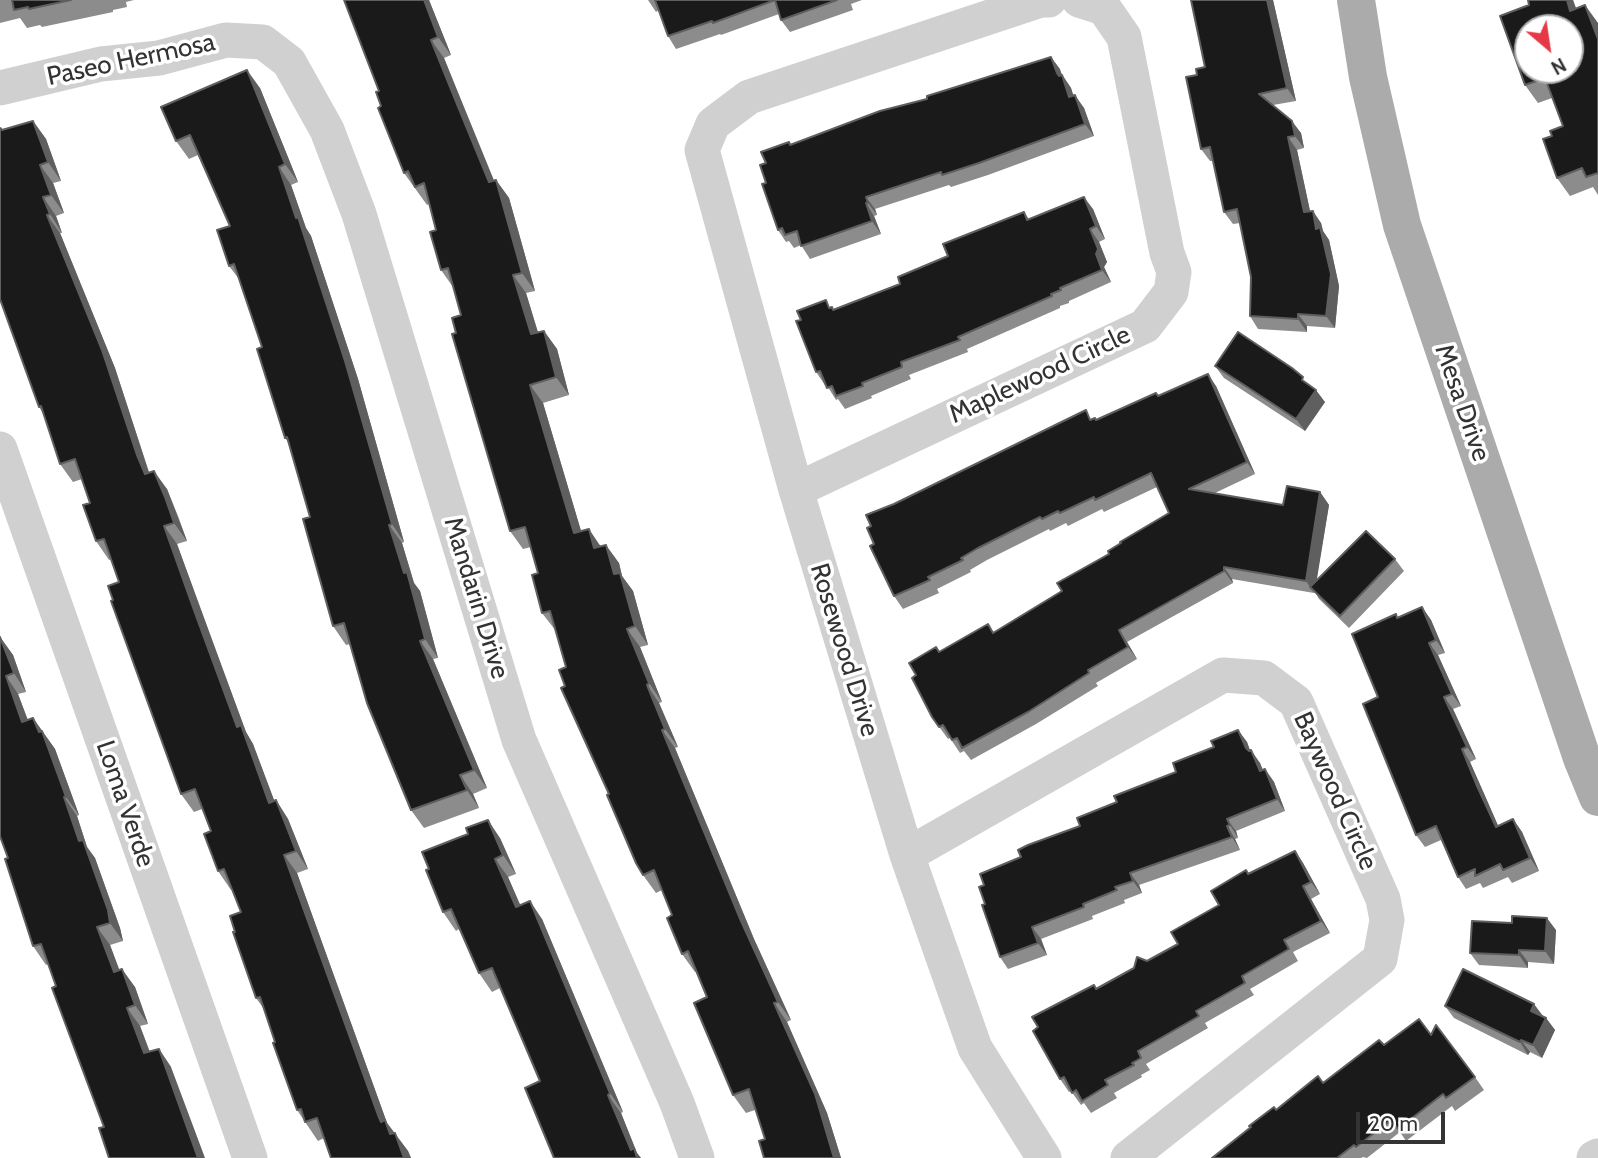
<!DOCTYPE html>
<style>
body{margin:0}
#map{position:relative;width:1598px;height:1158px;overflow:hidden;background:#fff;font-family:Cabin,sans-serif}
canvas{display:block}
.north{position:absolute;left:1514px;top:14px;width:70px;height:70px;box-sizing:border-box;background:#fff;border:2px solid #adadad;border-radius:50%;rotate:151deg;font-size:19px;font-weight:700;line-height:28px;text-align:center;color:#333}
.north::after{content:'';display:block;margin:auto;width:24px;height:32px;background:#e63946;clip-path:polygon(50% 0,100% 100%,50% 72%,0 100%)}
.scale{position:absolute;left:1356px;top:1112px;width:89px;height:32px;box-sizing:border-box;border:4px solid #333;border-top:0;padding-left:9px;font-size:21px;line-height:24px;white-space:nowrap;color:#333;-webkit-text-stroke:5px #fff;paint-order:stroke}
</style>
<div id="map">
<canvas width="1598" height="1158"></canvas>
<div class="north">N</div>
<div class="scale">20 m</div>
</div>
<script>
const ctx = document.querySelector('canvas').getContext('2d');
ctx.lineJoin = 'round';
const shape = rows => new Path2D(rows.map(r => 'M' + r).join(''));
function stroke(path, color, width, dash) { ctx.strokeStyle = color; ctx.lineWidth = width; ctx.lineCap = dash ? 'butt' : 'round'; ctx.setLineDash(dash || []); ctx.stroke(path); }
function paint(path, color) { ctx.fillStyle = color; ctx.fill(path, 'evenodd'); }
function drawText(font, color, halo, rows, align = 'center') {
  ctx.font = font + ' Cabin,sans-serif'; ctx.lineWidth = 7; ctx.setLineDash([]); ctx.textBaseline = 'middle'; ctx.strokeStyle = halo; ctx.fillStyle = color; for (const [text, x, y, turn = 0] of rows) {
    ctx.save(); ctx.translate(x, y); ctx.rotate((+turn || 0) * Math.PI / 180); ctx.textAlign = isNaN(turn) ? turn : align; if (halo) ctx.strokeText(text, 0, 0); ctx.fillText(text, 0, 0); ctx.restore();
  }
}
stroke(shape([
 [0,88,101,64,159,58,226,40,263,42,289,62,327,130,359,214,519,740,677,1103,697,1158],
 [0,449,250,1158],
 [796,490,1145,326,1171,292,1174,272,1167,253,1124,37,1104,8,1079,0],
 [907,855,1223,675,1264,678,1296,702,1383,899,1387,920,1380,959,1128,1158],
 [1044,1158,975,1048,907,855,796,490,702,150,713,124,749,97,1041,0,1049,0],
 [1594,1158,1598,1156]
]), '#d0d0d0', 35);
stroke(shape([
 [1356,0,1368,77,1402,225,1582,758,1598,797]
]), '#ababab', 38);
paint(shape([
 [0,0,134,0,126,2,127,7,113,10,113,12,42,27,40,25,27,28,20,18,0,23],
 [429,0,451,55,444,58,471,127,493,180,496,180,509,198,535,291,526,293,538,332,544,331,557,349,569,395,543,403,581,531,601,546,619,563,622,576,633,591,648,645,640,647,662,702,659,703,678,747,675,748,754,939,791,1020,787,1022,827,1113,841,1158,764,1158,765,1139,755,1110,746,1113,733,1095,707,997,697,971,695,972,682,954,672,915,662,890,656,893,643,875,565,686,566,667,556,631,542,613,538,573,531,547,523,549,510,531,456,333,461,315,453,287,441,270,436,230,429,204,427,205,404,173,381,106,379,91],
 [648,0,862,0,851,4,853,10,790,32,781,20,779,14,721,35,720,34,676,49,668,36,659,10,656,12],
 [1273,0,1296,101,1273,105,1301,133,1304,148,1297,150,1310,211,1321,223,1323,231,1329,240,1339,286,1335,328,1307,326,1307,332,1258,329,1250,316,1251,277,1240,223,1233,224,1224,212,1213,161,1210,161,1201,149,1197,75],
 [1528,0,1573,0,1576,8,1598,24,1598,195,1593,187,1570,196,1557,178,1552,136,1563,126,1552,98,1538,103,1525,85,1529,5],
 [1051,57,1071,88,1073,96,1084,108,1094,136,988,175,951,187,949,185,875,209,877,215,874,216,881,234,810,259,801,245,794,248,789,241,786,242,778,230,766,183,789,142,791,145],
 [260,88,298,182,291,185,306,228,311,236,358,379,404,542,402,543,414,583,420,591,438,658,433,659,487,788,473,794,479,808,424,828,411,810,350,644,346,645,333,626,310,517,288,442,285,438,262,347,239,279,229,266,230,226,198,155,189,159,176,141],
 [33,121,46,139,61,181,53,183,64,213,56,216,62,233,60,233,115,368,149,472,167,489,178,516,187,541,177,544,208,631,246,732,253,744,274,801,276,800,288,819,308,869,297,873,387,1123,408,1151,411,1158,331,1158,324,1138,318,1141,297,1110,264,1009,256,998,235,932,241,912,232,889,231,890,218,871,211,831,202,809,194,812,181,794,113,600,119,582,111,559,109,560,96,541,90,503,82,479,73,482,60,464,43,413,39,407,1,127,3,130],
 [1093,209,1105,239,1099,242,1107,262,1104,267,1111,282,1069,301,1069,303,1060,306,1060,308,967,349,968,352,909,375,911,379,871,396,872,398,845,409,838,399,836,400,826,384,825,385,816,372,830,307,834,309,900,284,1024,212,1029,219],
 [1215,366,1325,402,1305,431,1224,378],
 [1216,386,1255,474,1215,493,1283,505,1320,492,1329,505,1316,581,1395,559,1404,571,1349,628,1319,599,1315,592,1314,593,1232,579,1233,583,1127,642,1137,659,1096,683,1098,686,1036,724,971,760,964,751,960,753,950,738,948,739,932,717,916,675,940,652,994,632,1062,591,1121,543,1169,513,1157,487,1104,512,1102,509,1068,526,1066,523,1050,531,1049,529,987,560,970,570,971,572,937,589,939,593,903,609,894,596,874,544,871,526,894,504,1092,419,1096,420,1159,396],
 [1422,607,1431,620,1445,653,1438,655,1461,706,1453,709,1476,759,1470,762,1486,798,1498,826,1513,819,1522,832,1539,871,1512,883,1508,877,1483,888,1480,883,1466,889,1458,877,1441,840,1425,847,1416,835,1378,697,1398,618],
 [0,637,13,655,26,692,18,694,28,720,33,718,55,749,79,815,77,816,87,847,95,858,120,928,123,941,110,945,119,970,135,987,148,1024,140,1026,150,1052,159,1049,171,1067,104,1127,48,964,46,965,33,946,8,858],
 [1238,730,1247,742,1250,751,1260,763,1263,770,1265,769,1274,782,1285,811,1236,831,1238,838,1235,839,1240,850,1139,885,1142,893,1124,900,1125,903,1092,916,1093,919,1041,939,1047,955,1008,969,1000,957,985,904,984,885,1021,857,1080,826,1117,802,1176,772],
 [500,838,516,874,508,877,520,905,542,919,623,1112,621,1113,637,1153,641,1158,554,1158,540,1081,500,988,492,992,479,973,459,929,456,931,443,912,429,869],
 [1295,851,1303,863,1320,894,1311,899,1330,933,1293,952,1298,961,1250,989,1254,995,1205,1023,1208,1028,1146,1064,1150,1070,1141,1075,1142,1077,1114,1093,1117,1098,1091,1113,1084,1103,1081,1105,1071,1091,1069,1092,1060,1079,1096,989,1178,944,1219,905,1246,870,1248,873],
 [1556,930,1554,964,1528,962,1528,968,1479,965,1470,953],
 [1445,1006,1543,1017,1546,1018,1555,1030,1542,1058,1530,1052,1528,1055,1454,1018],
 [1431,1035,1475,1077,1484,1090,1455,1111,1452,1106,1406,1141,1400,1132,1367,1158,1363,1157,1361,1158,1212,1158,1276,1110,1323,1083,1384,1045]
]), '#8c8c8c');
paint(shape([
 [424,0,429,0,451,55,438,37],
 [1267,0,1273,0,1296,101,1287,88],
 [1567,0,1573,0,1583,29,1570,11],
 [1585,5,1598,23,1598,39],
 [431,40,444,58,502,200,489,182],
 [1051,57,1060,69,1065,86,1057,73],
 [247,70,260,88,298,182,285,164],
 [1062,75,1071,88,1078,109,1069,97],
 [1075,95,1084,108,1094,136,1085,124],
 [33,121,46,139,61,181,48,162],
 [1292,121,1301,133,1304,148,1295,136],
 [1288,137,1297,150,1313,225,1304,212],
 [40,165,53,183,64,213,51,195],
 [279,167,291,185,306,228,311,236,358,379,404,542,392,524,296,218],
 [496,180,509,198,535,291,522,273],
 [43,197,56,216,62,233,50,214],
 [866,197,875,209,877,215,868,203],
 [1084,197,1093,209,1105,239,1096,226],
 [866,203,874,216,881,234,872,221],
 [1313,211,1321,223,1323,231,1329,240,1339,286,1335,328,1326,316,1316,229],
 [47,215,60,233,115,368,149,473,145,474,137,455],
 [1090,229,1099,242,1107,262,1104,267,1111,282,1102,270,1096,254],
 [513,275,526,293,544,353,531,334],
 [1298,314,1307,326,1307,332,1298,319],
 [544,331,557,349,569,395,556,377],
 [1208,374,1216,386,1255,474,1247,462],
 [530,385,543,403,587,551,574,533],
 [1316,390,1325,402,1305,431,1296,419],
 [154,471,167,489,187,541,174,523],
 [1320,492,1329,505,1315,591,1310,587,1314,593,1306,581],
 [389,525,402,543,414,583,420,591,438,658,425,639],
 [164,526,177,544,246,732,253,744,282,821,269,803,237,727],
 [589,529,601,547,594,548],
 [606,545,619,563,622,576,633,591,648,645,635,626,614,574],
 [1224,567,1232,579,1233,583,1224,571],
 [1422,607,1431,620,1445,653,1436,640],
 [627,629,640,647,662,702,649,683],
 [1119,630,1127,642,1137,659,1128,647],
 [0,637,13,655,26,692,14,673],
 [420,641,433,659,487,788,474,770],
 [1429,643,1438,655,1461,706,1452,694],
 [6,676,18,694,35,740,22,722],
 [647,685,659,703,678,747,665,729],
 [1444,697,1453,709,1476,759,1467,747],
 [33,718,55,749,79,815,66,797],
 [662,730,675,748,754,939,791,1020,778,1002,741,921],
 [1238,730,1247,742,1254,761,1246,748],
 [1462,749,1470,762,1504,839,1496,827],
 [1251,750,1260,763,1268,784,1260,771],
 [1265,769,1274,782,1285,811,1277,799],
 [460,775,473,794,479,808,467,790],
 [64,797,77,816,87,847,95,858,120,928,123,941,110,923,79,841],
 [276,800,288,819,308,869,296,851],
 [1227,819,1236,831,1238,838,1230,825],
 [1513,819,1522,832,1539,871,1530,858],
 [488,820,500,838,516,874,503,855],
 [1227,826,1235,839,1240,850,1232,837],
 [1295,851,1303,863,1320,894,1311,882],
 [284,855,297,873,387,1123,408,1151,411,1158,404,1158,378,1115],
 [495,859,508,877,529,925,516,907],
 [1130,873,1139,885,1142,893,1133,881],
 [1303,886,1311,899,1330,933,1321,921],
 [530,901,542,919,623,1112,610,1093],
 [1547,918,1556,930,1554,964,1545,951],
 [97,927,110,945,127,990,114,972],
 [1032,927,1041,939,1047,955,1038,943],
 [1519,950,1528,962,1528,968,1519,955],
 [122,969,135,987,148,1024,135,1005],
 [774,1003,787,1022,827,1113,841,1158,834,1158],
 [1534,1004,1543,1016,1531,1011],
 [127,1008,140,1026,157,1072,144,1053],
 [1546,1018,1555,1030,1542,1058,1533,1045],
 [1521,1040,1530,1052,1528,1055,1520,1042],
 [159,1049,171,1067,205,1158,198,1158],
 [608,1095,621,1113,637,1153,641,1158,636,1158,631,1150]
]), '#5f5f5f');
const building = shape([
 [12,0,71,0,29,9,28,7,14,10,12,0],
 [344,0,424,0,438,37,431,40,459,109,489,182,496,180,522,273,513,275,531,334,544,331,556,377,530,385,574,533,589,529,594,548,606,545,614,574,620,573,635,626,627,629,649,683,647,685,665,729,662,730,741,921,778,1002,774,1003,815,1094,834,1158,764,1158,759,1141,765,1139,749,1089,733,1095,694,1003,707,997,688,951,682,954,667,918,672,915,654,870,643,875,636,863,607,795,609,794,561,688,565,686,559,670,566,667,550,611,542,613,532,575,538,573,525,527,510,531,452,334,456,333,452,318,461,315,448,268,441,270,430,232,436,230,424,183,415,187,408,171,404,173,378,108,381,106,376,92,379,91,344,0],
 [655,0,775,0,713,23,712,21,668,36,655,0],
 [775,0,837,0,781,20,775,0],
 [1191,0,1267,0,1287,88,1259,94,1292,121,1295,136,1288,137,1304,212,1313,211,1316,229,1320,227,1331,274,1326,316,1298,314,1298,319,1250,316,1251,277,1237,209,1224,212,1210,147,1201,149,1186,77,1197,75,1196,69,1205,67,1191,0],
 [1528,0,1567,0,1570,11,1585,5,1598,39,1598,173,1586,177,1582,168,1557,178,1543,139,1552,136,1550,131,1563,126,1545,78,1525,85,1500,16,1529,5,1528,0],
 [1528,28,1570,28,1570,70,1528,70,1528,28],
 [1051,57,1057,73,1059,76,1062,75,1069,97,1075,95,1085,124,979,163,942,175,941,172,866,197,868,203,866,203,872,221,801,246,797,231,785,235,782,228,778,230,762,184,766,183,760,165,766,163,761,152,789,142,790,145,880,111,927,99,927,96,956,87,1051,57],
 [247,70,285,164,279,167,296,218,298,217,345,361,392,524,389,525,404,573,407,572,425,639,420,641,474,770,460,775,467,790,411,810,367,703,344,623,333,626,303,519,310,517,287,437,285,438,257,349,262,347,234,264,229,266,217,230,230,226,190,135,176,141,161,107,247,70],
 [33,121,48,162,40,165,51,195,43,197,50,214,47,215,102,350,137,455,145,474,154,471,165,497,174,523,164,526,195,613,237,727,241,725,269,803,276,800,296,851,284,855,378,1115,381,1122,385,1120,390,1134,395,1133,404,1158,331,1158,317,1118,305,1122,301,1109,297,1110,273,1043,275,1042,260,997,256,998,233,932,235,932,230,916,241,912,224,869,218,871,204,834,211,831,195,789,181,794,111,601,113,600,108,586,119,582,104,539,96,541,83,505,90,503,75,459,60,464,41,406,39,407,0,299,0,128,2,130,33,121],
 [1084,197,1096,226,1090,229,1098,249,1096,254,1102,270,1060,288,1061,290,1051,294,1052,296,958,337,960,340,901,362,902,367,862,383,863,386,836,396,832,386,827,388,820,371,816,372,796,321,801,320,797,311,826,300,829,308,832,307,833,310,900,284,898,277,948,256,943,244,1024,212,1027,220,1084,197],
 [1238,332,1292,368,1303,377,1302,380,1316,390,1296,419,1215,366,1238,332],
 [1208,374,1247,462,1189,489,1283,505,1287,486,1320,492,1306,581,1224,567,1224,571,1119,630,1128,647,1088,670,1089,673,1028,712,962,748,957,738,952,740,943,725,939,727,932,717,912,678,916,675,909,663,936,647,939,652,988,624,993,633,1062,591,1057,583,1109,554,1108,551,1121,543,1120,542,1169,513,1151,473,1095,500,1094,497,1060,513,1058,511,1042,519,1040,517,978,548,961,558,963,560,928,577,930,580,894,596,870,546,874,544,867,528,871,526,866,515,894,504,1086,410,1090,420,1095,418,1096,420,1156,393,1158,396,1208,374],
 [1366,531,1395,559,1340,616,1310,587,1366,531],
 [1422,607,1436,640,1429,643,1452,694,1444,697,1467,747,1462,749,1477,786,1496,827,1513,819,1530,858,1503,870,1500,864,1475,876,1475,869,1458,877,1436,826,1416,835,1363,704,1378,697,1352,634,1396,614,1397,618,1422,607],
 [0,637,14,673,6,676,22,722,33,718,39,732,42,731,66,797,64,797,79,841,83,840,108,910,110,923,97,927,114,972,122,969,135,1005,127,1008,144,1053,159,1049,198,1158,109,1158,99,1128,104,1127,52,988,56,986,41,944,33,946,5,859,8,858,0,836,0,637],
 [1238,730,1246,748,1249,751,1251,750,1260,771,1265,769,1277,799,1227,819,1230,825,1227,826,1232,837,1130,873,1133,881,1115,887,1117,890,1083,904,1084,907,1032,927,1038,943,1000,957,982,905,985,904,979,887,984,885,980,874,1021,857,1018,850,1028,845,1080,826,1077,818,1117,802,1114,796,1176,772,1173,763,1214,747,1211,741,1238,730],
 [488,820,503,855,495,859,516,907,530,901,610,1093,608,1095,631,1150,634,1148,637,1158,554,1158,525,1088,540,1081,492,968,479,973,451,909,443,912,426,870,429,869,422,852,468,834,466,828,488,820],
 [1295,851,1311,882,1303,886,1321,921,1284,940,1289,949,1242,976,1245,983,1196,1011,1199,1016,1138,1051,1141,1058,1132,1063,1134,1065,1105,1080,1108,1085,1082,1101,1076,1090,1072,1093,1064,1077,1060,1079,1033,1031,1038,1027,1032,1017,1094,985,1096,989,1134,968,1137,957,1147,961,1178,944,1171,932,1219,905,1211,891,1246,870,1248,874,1295,851],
 [1512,916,1547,918,1545,951,1519,950,1519,955,1470,953,1472,921,1512,923,1512,916],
 [1463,969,1534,1004,1531,1011,1546,1018,1533,1045,1521,1040,1520,1042,1445,1006,1463,969],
 [1419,1019,1431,1035,1436,1025,1475,1077,1446,1098,1443,1094,1398,1129,1391,1120,1356,1147,1354,1145,1337,1158,1212,1158,1251,1127,1249,1126,1274,1107,1276,1110,1318,1076,1323,1083,1379,1040,1384,1045,1419,1019]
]);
paint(building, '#1a1a1a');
stroke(building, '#5f5f5f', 2);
drawText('26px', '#333', '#fff', [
 ["Paseo Hermosa",131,60,-12],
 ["Maplewood Circle",1040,375,-25],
 ["Mesa Drive",1462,403,71],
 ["Mandarin Drive",476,598,73],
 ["Rosewood Drive",844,650,73],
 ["Baywood Circle",1335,791,66],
 ["Loma Verde",125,804,71]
]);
</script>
